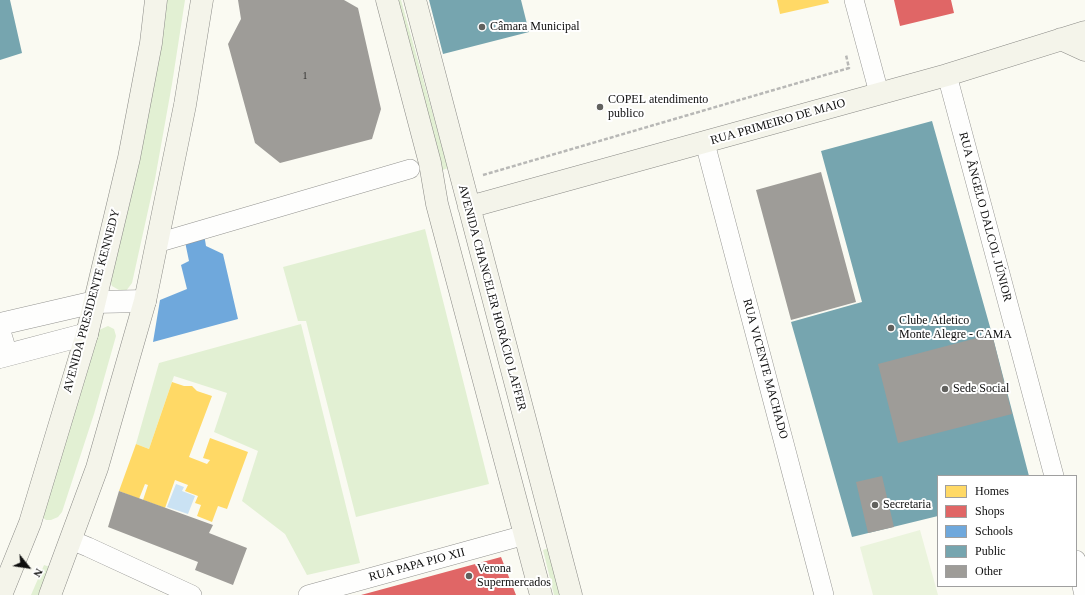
<!DOCTYPE html>
<meta charset="utf-8">
<style>
body{margin:0}
#map{position:relative;width:1085px;height:595px;overflow:hidden;background:#fafaf2;font-family:"Times New Roman",serif}
canvas{display:block}
.legend{position:absolute;left:937px;top:475px;width:140px;height:112px;box-sizing:border-box;background:#fff;border:1px solid #9f9f9f;margin:0;padding:5px 7px;list-style:none;font-size:12px;color:#0e0e0e}
.legend li{display:flex;align-items:center;gap:8px;height:20px}
.legend b{width:20px;border:1px solid #9f9f9f}
.north{position:absolute;left:8px;top:547px;width:40px;height:40px;-webkit-text-stroke:3px #fff;paint-order:stroke;rotate:120deg;font-size:11px;font-weight:700;line-height:16px;text-align:center;color:#0e0e0e}
.north::after{content:'';display:block;margin:auto;width:14px;height:18px;background:#0e0e0e;clip-path:polygon(50% 0,100% 100%,50% 72%,0 100%)}
</style>
<div id="map">
<canvas width="1085" height="595"></canvas>
<ul class="legend">
<li><b style="height:11px;background:#ffd966"></b>Homes</li>
<li><b style="height:11px;background:#e06666"></b>Shops</li>
<li><b style="height:11px;background:#6fa8dc"></b>Schools</li>
<li><b style="height:11px;background:#76a5af"></b>Public</li>
<li><b style="height:11px;background:#9e9c98"></b>Other</li>
</ul>
<div class="north">N</div>
</div>
<script>
const ctx = document.querySelector('canvas').getContext('2d');
ctx.lineJoin = 'round';
function paint(path, color) { ctx.fillStyle = color; ctx.fill(path, 'evenodd'); }
const shape = rows => new Path2D(rows.map(r => 'M' + r).join(''));
function stroke(path, color, width, dash) { ctx.strokeStyle = color; ctx.lineWidth = width; ctx.lineCap = dash ? 'butt' : 'round'; ctx.setLineDash(dash || []); ctx.stroke(path); }
function drawText(font, color, halo, rows, align = 'center') {
  ctx.font = font + ' "Times New Roman",serif'; ctx.lineWidth = 4; ctx.setLineDash([]); ctx.textBaseline = 'middle'; ctx.strokeStyle = halo; ctx.fillStyle = color; for (const [text, x, y, turn = 0] of rows) {
    ctx.save(); ctx.translate(x, y); ctx.rotate((+turn || 0) * Math.PI / 180); ctx.textAlign = isNaN(turn) ? turn : align; if (halo) ctx.strokeText(text, 0, 0); ctx.fillText(text, 0, 0); ctx.restore();
  }
}
paint(shape([
 [164,0,185,0,172,84,155,179,132,283,126,291,119,290,112,286,108,275],
 [393,0,401,0,448,168,440,171],
 [425,229,489,484,356,517,306,321,298,321,283,267],
 [301,324,360,563,307,575,285,534,242,501,258,451,214,432,227,393,174,376,149,449,136,444,159,363],
 [108,326,114,329,116,336,94,414,62,512,58,517,51,520,46,520,41,516,99,330],
 [551,547,563,595,554,595,543,550],
 [44,565,50,567,39,595,31,595]
]), '#e2f0d3');
paint(shape([
 [920,530,938,595,873,595,860,547]
]), '#ebf4dd');
paint(shape([
 [176,484,184,487,182,491,195,496,188,514,167,507]
]), '#cae2f3');
paint(shape([
 [777,0,828,0,829,3,780,14],
 [172,382,184,386,192,386,197,391,212,396,189,457,207,464,210,460,203,458,210,438,248,452,227,509,218,506,212,522,197,516,201,505,195,503,198,496,185,491,188,485,175,480,165,508,143,500,148,485,145,484,139,499,119,491,136,444,149,449]
]), '#ffd966');
paint(shape([
 [894,0,951,0,954,13,900,26],
 [501,557,516,595,361,595]
]), '#e06666');
paint(shape([
 [204,234,206,246,223,254,238,319,153,342,160,300,187,289,181,265,189,261,184,237]
]), '#6fa8dc');
paint(shape([
 [0,0,10,0,22,53,0,60],
 [429,0,521,0,529,32,443,54],
 [932,121,992,334,1029,476,938,476,938,516,852,537,791,322,862,302,821,151]
]), '#76a5af');
paint(shape([
 [238,0,344,0,358,8,381,109,372,139,280,163,255,143,228,44,241,19],
 [821,172,856,302,791,320,756,190],
 [992,334,1012,414,898,443,878,364],
 [882,476,894,527,868,533,856,482],
 [119,491,213,525,209,533,247,548,233,585,195,570,198,562,108,527]
]), '#9e9c98');
const minor = shape([
 [854,0,879,93],
 [947,75,1054,476],
 [705,143,824,595],
 [157,243,410,169],
 [0,328,8,355],
 [71,540,88,547,192,595],
 [1076,560,1084,595],
 [308,595,525,535]
]);
const tertiary = shape([
 [0,324,95,302,145,301],
 [0,357,87,334]
]);
const secondary = shape([
 [387,0,430,163,437,204,541,595],
 [415,0,571,595],
 [1061,39,1085,50],
 [469,207,947,75,1085,32],
 [1,595,30,523,87,334,129,158,151,43,156,0],
 [50,595,97,468,145,301,185,105,202,0]
]);
stroke(minor, '#949491', 20);
stroke(tertiary, '#949491', 23);
stroke(secondary, '#8b8b87', 23);
stroke(shape([
 [483,175,849,68,846,55]
]), '#b8b8b6', 2.5, [4, 2]);
stroke(minor, '#fefefd', 19);
stroke(tertiary, '#fefefd', 22);
stroke(secondary, '#f4f4ea', 22);
for (const [x, y, r, color] of [
 [482,27,4,"#61615e"],
 [600,107,4,"#61615e"],
 [891,328,4,"#61615e"],
 [945,389,4,"#61615e"],
 [875,505,4,"#61615e"],
 [469,576,4,"#61615e"]
]) { const dot = new Path2D(); dot.arc(x, y, r, 0, 2 * Math.PI); ctx.fillStyle = color; ctx.fill(dot); stroke(dot, '#fff', 1.5); }
drawText('10px', '#323230', null, [
 ["1",305,76]
]);
drawText('12px', '#0e0e0e', '#fff', [
 ["Câmara Municipal",490,27],
 ["COPEL atendimento",608,100],
 ["publico",608,114],
 ["Clube Atletico",899,321],
 ["Monte Alegre - CAMA",899,335],
 ["Sede Social",953,389],
 ["Secretaria",883,505],
 ["Verona",477,569],
 ["Supermercados",477,583]
], 'left');
drawText('12px', '#0e0e0e', '#fff', [
 ["RUA PRIMEIRO DE MAIO",778,122,-16],
 ["RUA ÂNGELO DALCOL JÚNIOR",985,217,75],
 ["AVENIDA CHANCELER HORÁCIO LAFFER",492,298,75],
 ["AVENIDA PRESIDENTE KENNEDY",92,301,-75],
 ["RUA VICENTE MACHADO",765,369,75],
 ["RUA PAPA PIO XII",417,565,-15]
]);
</script>
